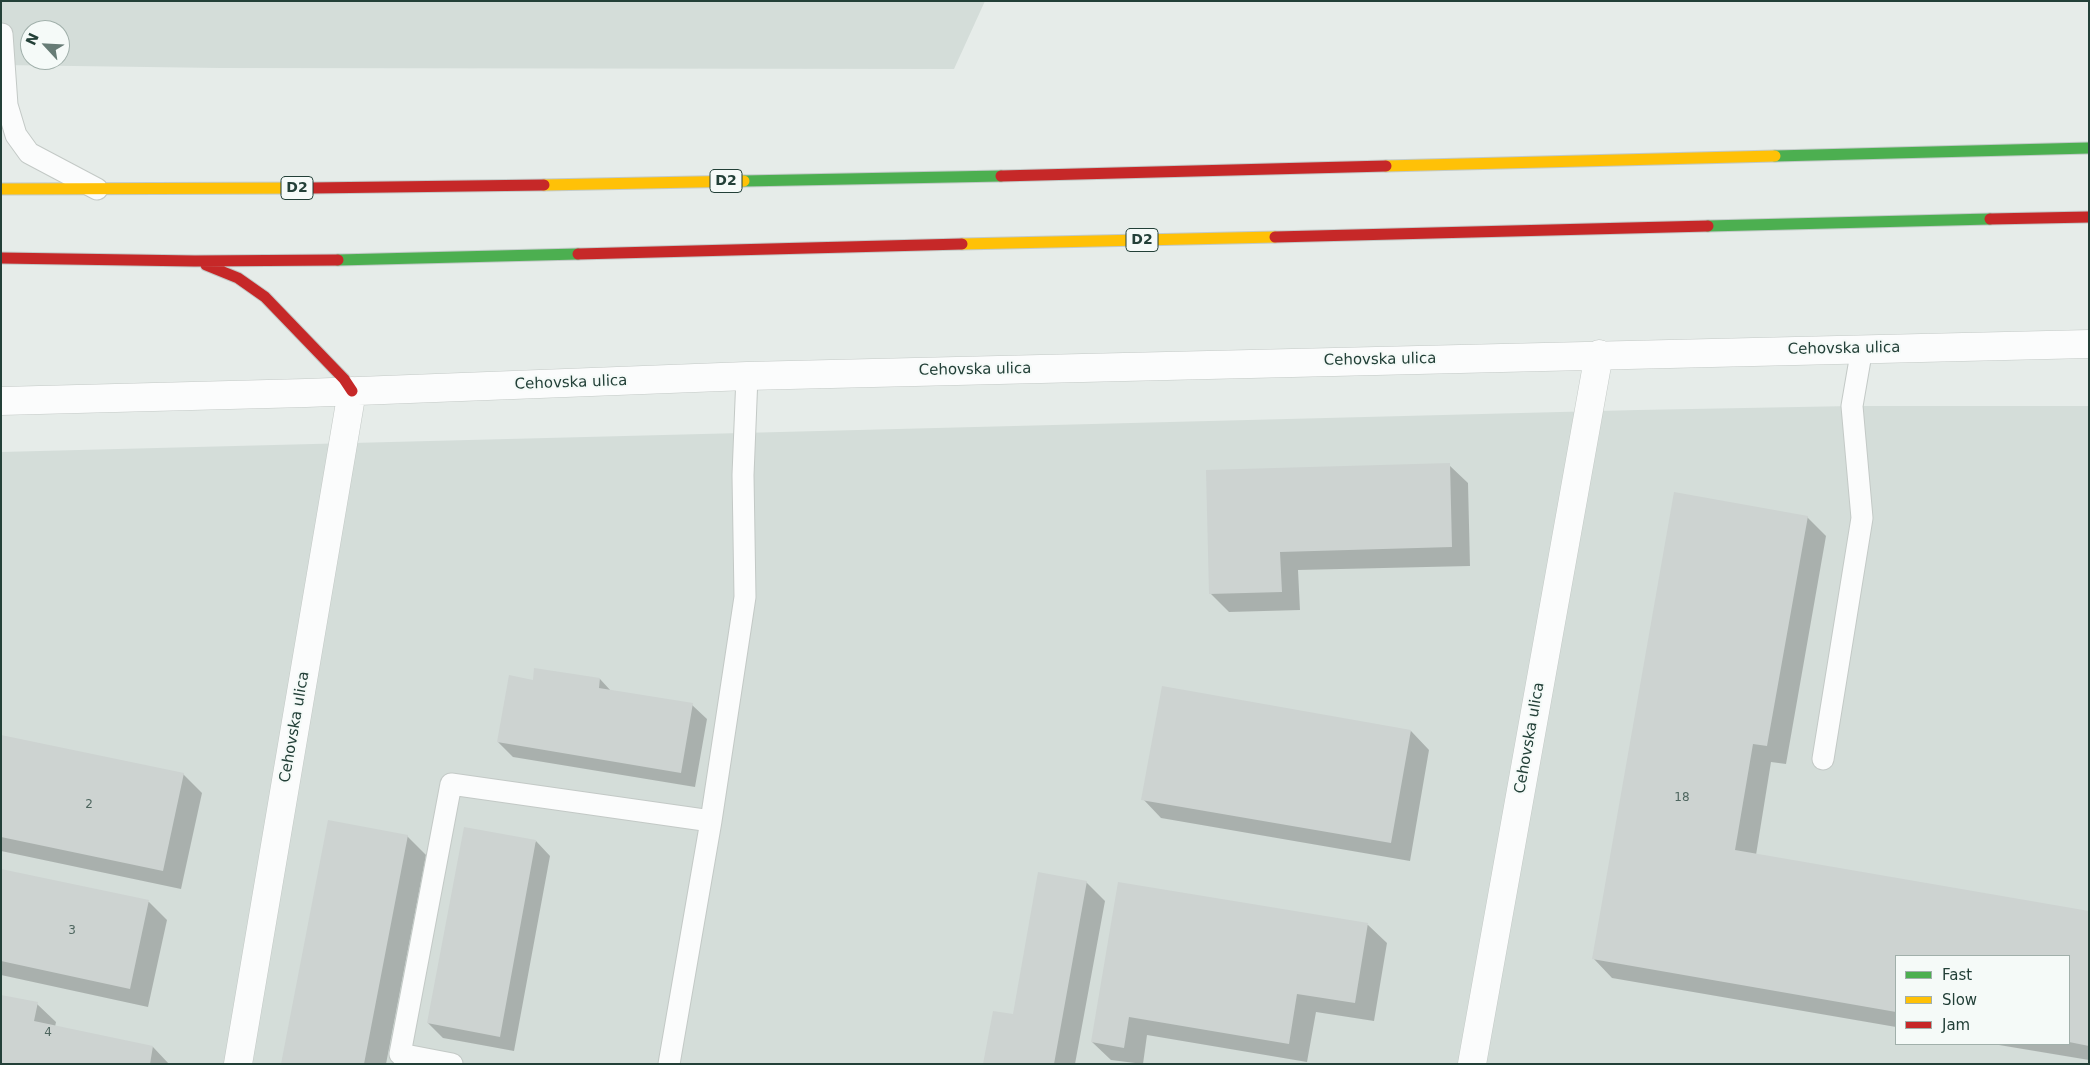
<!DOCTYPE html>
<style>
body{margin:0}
#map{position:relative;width:2090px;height:1065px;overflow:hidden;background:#e6ece9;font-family:"DejaVu Sans",sans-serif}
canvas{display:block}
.frame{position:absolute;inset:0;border:2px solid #234038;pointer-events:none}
.legend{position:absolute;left:1895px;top:955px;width:175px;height:90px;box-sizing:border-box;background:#f5faf8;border:1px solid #a1b0ab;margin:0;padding:6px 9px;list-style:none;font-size:15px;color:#234038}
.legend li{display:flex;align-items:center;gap:10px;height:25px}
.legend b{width:25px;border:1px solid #a1b0ab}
.north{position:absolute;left:20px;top:20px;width:50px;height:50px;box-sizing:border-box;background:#f5faf8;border:1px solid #a1b0ab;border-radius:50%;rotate:295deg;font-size:14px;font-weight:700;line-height:20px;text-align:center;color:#234038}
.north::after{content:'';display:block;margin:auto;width:18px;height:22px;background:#677c76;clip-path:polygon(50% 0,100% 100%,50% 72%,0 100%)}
</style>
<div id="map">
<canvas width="2090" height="1065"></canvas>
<div class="frame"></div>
<ul class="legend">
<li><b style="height:6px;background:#4caf50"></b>Fast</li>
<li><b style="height:6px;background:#ffc107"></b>Slow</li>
<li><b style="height:6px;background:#c62828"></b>Jam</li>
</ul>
<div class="north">N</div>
</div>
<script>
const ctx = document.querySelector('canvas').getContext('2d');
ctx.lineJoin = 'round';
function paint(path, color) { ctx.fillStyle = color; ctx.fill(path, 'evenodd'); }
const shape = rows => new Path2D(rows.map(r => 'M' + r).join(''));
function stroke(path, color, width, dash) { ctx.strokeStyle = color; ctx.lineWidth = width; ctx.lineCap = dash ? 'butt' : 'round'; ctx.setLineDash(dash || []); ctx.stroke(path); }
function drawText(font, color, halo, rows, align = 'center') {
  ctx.font = font + ' "DejaVu Sans",sans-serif'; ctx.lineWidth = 4; ctx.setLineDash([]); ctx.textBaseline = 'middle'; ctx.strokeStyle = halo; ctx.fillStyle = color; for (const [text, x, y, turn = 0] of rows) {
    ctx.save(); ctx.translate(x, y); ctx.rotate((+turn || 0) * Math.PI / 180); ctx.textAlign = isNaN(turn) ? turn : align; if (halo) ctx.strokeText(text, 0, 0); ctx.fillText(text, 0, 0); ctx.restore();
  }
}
paint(shape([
 [1,1,985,1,954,69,220,68,1,65],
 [30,30,60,30,60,60,30,60],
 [1852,406,2089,406,2089,1064,1,1064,1,452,1638,410],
 [1896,956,2069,956,2069,1044,1896,1044]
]), '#d4ddd9');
paint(shape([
 [1449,465,1468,483,1470,566,1298,570,1300,610,1229,612,1210,593,1207,471],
 [1807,517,1826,536,1786,764,1771,762,1756,855,2089,913,2089,1060,1993,1044,2069,1044,2069,956,1896,956,1896,1027,1612,978,1594,959],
 [600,679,611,691,692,705,707,719,695,787,513,757,498,742,534,681],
 [1411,731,1429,750,1410,861,1161,818,1143,799],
 [1,736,183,774,202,793,181,889,1,851],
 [407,836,426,855,386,1064,282,1064],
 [536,841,550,856,514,1051,443,1038,428,1023],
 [1,870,149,902,167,920,148,1007,1,975],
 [1086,882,1105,901,1075,1064,984,1064,1014,1016],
 [1119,883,1368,925,1387,943,1374,1021,1316,1012,1307,1062,1147,1035,1143,1064,1111,1060,1092,1042],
 [37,1004,56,1022,55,1027,153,1047,169,1064,1,1064]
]), '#0003');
paint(shape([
 [1450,463,1452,547,1280,552,1282,592,1209,594,1206,470],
 [1674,492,1808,516,1767,746,1753,744,1735,850,2089,911,2089,1046,2069,1042,2069,956,1896,956,1896,1012,1592,959],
 [534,668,600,678,599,688,693,703,681,773,497,742,509,675,533,680],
 [1162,686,1411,730,1391,843,1141,800],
 [1,735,184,773,163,871,1,837],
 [328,820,408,835,364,1064,281,1064],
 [464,827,536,840,500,1037,427,1023],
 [1,869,149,900,130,989,1,961],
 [1038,872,1087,881,1054,1064,983,1064,993,1011,1013,1014],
 [1118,882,1368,923,1355,1003,1297,994,1289,1044,1129,1017,1124,1048,1091,1042],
 [1,995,38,1002,34,1021,153,1046,150,1064,1,1064]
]), '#cdd3d1');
const lane = shape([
 [2,34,7,105,16,135,29,153,97,189],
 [1823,759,1862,518,1852,406,1862,348],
 [452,1064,400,1054,451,784,711,821],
 [669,1064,711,821,745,597,743,475,747,376]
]);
const street = shape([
 [1,401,306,393,747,376,2089,344],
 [238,1064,352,391],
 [1472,1064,1599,354]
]);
const fast = shape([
 [1775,156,2089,148],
 [744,181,1001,176],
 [1708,226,1990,219],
 [338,260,578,254]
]);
const slow = shape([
 [1386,166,1775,156],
 [544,185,744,181],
 [1,189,311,188],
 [962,244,1275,237]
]);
const jam = shape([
 [1001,176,1386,166],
 [311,188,544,185],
 [1990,219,2089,217],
 [1275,237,1708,226],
 [578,254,962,244],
 [1,258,195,261,338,260],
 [206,265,238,278,265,297,344,379,352,391]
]);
stroke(lane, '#c3c9c6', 23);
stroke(street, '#c3c9c6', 29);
stroke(fast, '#c2cac8', 13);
stroke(slow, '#c2cac8', 13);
stroke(jam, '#c2cac8', 13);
stroke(lane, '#fbfcfc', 21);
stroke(street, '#fbfcfc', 28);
stroke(fast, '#4caf50', 11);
stroke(slow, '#ffc107', 11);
stroke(jam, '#c62828', 11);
drawText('12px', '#4e665f', null, [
 ["18",1682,798],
 ["2",89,805],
 ["3",72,931],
 ["4",48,1033]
]);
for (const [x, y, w] of [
 [726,181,32],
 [297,188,32],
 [1142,240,32]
]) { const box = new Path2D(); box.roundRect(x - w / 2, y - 11.5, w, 23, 4); ctx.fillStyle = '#f5faf8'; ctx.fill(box); stroke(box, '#234038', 1); }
drawText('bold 14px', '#234038', null, [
 ["D2",726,181],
 ["D2",297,188],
 ["D2",1142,240]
]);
drawText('15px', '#234038', '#f5faf8', [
 ["Cehovska ulica",1844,349,-1],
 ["Cehovska ulica",1380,360,-1],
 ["Cehovska ulica",975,370,-1],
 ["Cehovska ulica",571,383,-2],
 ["Cehovska ulica",295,727,-80],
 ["Cehovska ulica",1530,738,-80]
]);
</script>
